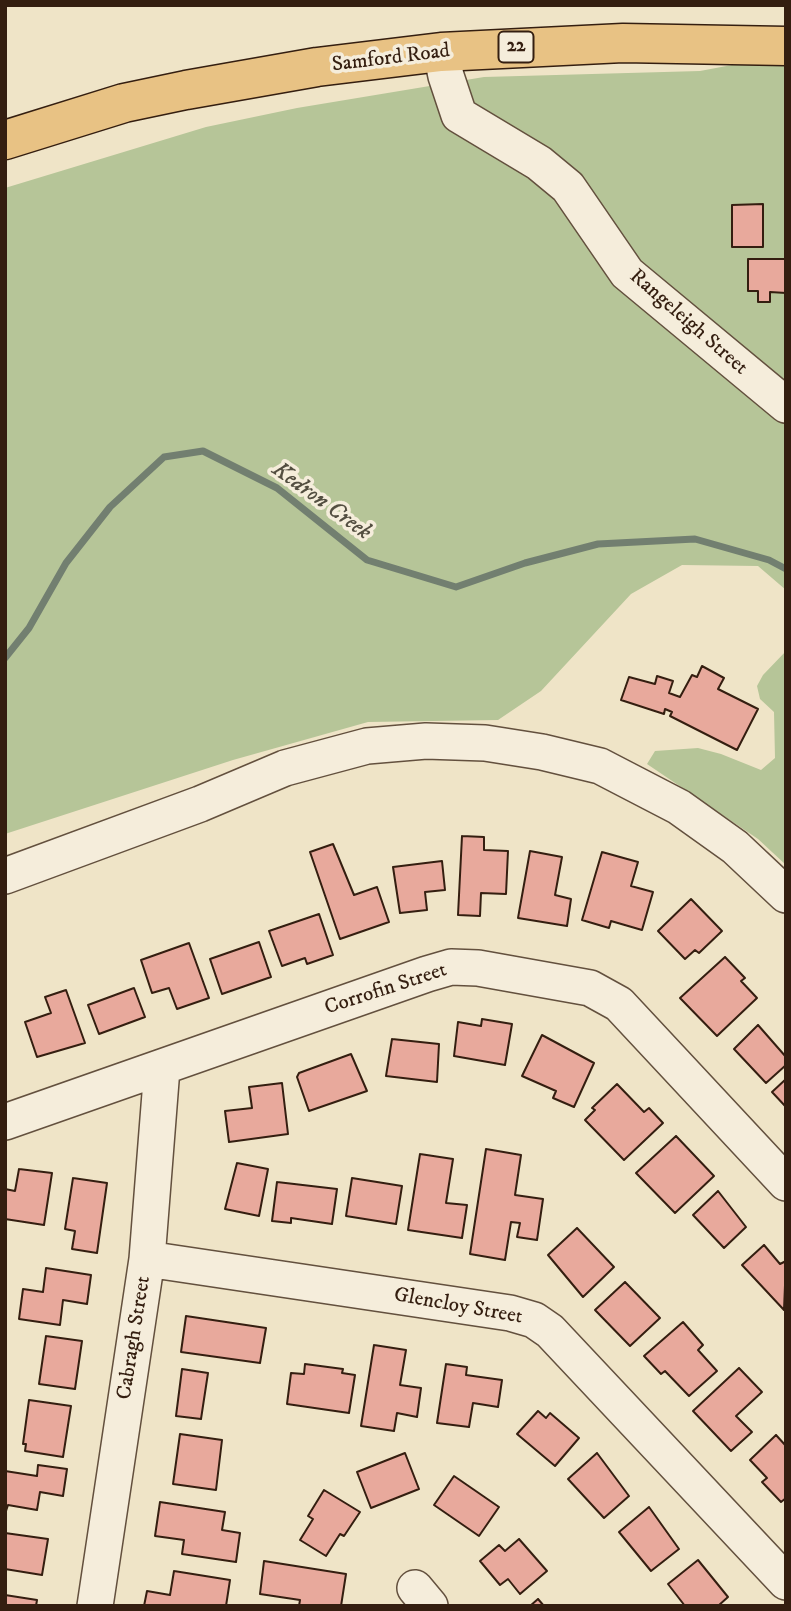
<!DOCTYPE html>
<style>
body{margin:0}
#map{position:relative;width:791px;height:1611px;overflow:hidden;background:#efe4c7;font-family:"IM FELL DW Pica",serif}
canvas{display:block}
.frame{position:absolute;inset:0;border:7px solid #341e10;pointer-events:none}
</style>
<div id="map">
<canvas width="791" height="1611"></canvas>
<div class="frame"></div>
</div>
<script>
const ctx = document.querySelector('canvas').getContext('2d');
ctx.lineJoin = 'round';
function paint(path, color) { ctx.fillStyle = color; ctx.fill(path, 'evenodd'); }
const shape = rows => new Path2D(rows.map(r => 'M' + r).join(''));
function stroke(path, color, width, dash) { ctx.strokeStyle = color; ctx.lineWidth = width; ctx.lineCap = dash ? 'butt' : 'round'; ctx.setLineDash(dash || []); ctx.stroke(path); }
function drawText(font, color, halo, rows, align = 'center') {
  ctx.font = font + ' "IM FELL DW Pica",serif'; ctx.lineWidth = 7; ctx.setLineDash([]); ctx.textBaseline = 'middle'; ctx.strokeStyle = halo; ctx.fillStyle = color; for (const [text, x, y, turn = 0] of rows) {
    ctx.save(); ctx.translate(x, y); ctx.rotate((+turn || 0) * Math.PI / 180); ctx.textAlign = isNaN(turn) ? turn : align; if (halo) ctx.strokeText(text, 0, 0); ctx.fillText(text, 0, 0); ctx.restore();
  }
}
paint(shape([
 [753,61,786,63,786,590,758,566,682,565,631,594,541,691,498,720,368,722,233,760,5,834,5,188,206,127,297,108,484,77,700,71],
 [786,651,786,865,758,839,647,764,655,751,698,748,721,754,761,770,775,758,774,712,760,699,757,686,763,675]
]), '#b6c598');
stroke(shape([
 [5,658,29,628,66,563,110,507,164,457,203,451,277,488,367,560,456,587,525,563,598,544,695,539,769,560,786,569]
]), '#727f70', 7);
const building = shape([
 [763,204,763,247,732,247,732,205,763,204],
 [748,259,786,259,786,293,770,292,770,302,758,302,758,291,748,291,748,259],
 [702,666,724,678,718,689,758,709,737,750,670,716,672,712,665,709,664,714,621,700,629,677,655,684,657,676,673,681,669,693,680,697,692,675,697,677,702,666],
 [462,836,484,837,484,850,508,851,506,894,481,893,480,916,458,915,462,836],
 [333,844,354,895,377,887,389,922,340,939,310,852,333,844],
 [530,851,562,857,555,895,571,899,567,926,518,918,530,851],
 [602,852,638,862,631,886,653,892,642,930,611,921,609,928,582,920,602,852],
 [442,861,445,890,425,892,427,910,400,913,393,867,442,861],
 [691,899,722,931,699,953,695,950,685,959,658,931,691,899],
 [319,914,333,955,307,964,305,958,282,966,269,931,319,914],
 [259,942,271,977,222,994,210,959,259,942],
 [189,943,209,998,177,1009,169,988,152,993,141,960,189,943],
 [725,957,745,978,741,981,757,998,717,1036,680,998,725,957],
 [134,988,145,1017,99,1034,88,1005,134,988],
 [66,990,85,1043,37,1057,25,1022,51,1013,45,997,66,990],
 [482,1019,512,1024,505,1065,454,1056,458,1022,481,1026,482,1019],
 [758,1025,786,1057,786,1065,766,1083,734,1049,758,1025],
 [542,1035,594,1063,574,1107,553,1098,556,1091,522,1076,542,1035],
 [392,1039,439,1044,437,1082,386,1076,392,1039],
 [351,1054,367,1091,309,1111,297,1077,299,1073,351,1054],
 [786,1079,786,1107,772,1092,786,1079],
 [282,1083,288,1134,229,1142,225,1111,252,1108,249,1087,282,1083],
 [617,1084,644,1112,649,1108,663,1123,624,1160,585,1120,595,1110,592,1108,617,1084],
 [676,1136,714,1176,675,1213,636,1173,676,1136],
 [486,1149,521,1155,515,1195,543,1199,537,1240,517,1237,520,1223,511,1222,505,1260,470,1254,486,1149],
 [420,1154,453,1159,446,1203,467,1205,462,1238,408,1230,420,1154],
 [237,1163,268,1169,259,1216,225,1209,237,1163],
 [19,1169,52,1173,44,1225,5,1219,5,1189,15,1191,19,1169],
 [73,1178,107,1183,97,1253,72,1249,75,1231,65,1229,73,1178],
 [352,1178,402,1186,396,1224,346,1216,352,1178],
 [277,1182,337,1189,332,1224,291,1218,291,1223,272,1221,277,1182],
 [718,1191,746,1227,724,1248,693,1215,718,1191],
 [577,1228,614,1267,583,1297,548,1255,577,1228],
 [764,1245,780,1264,786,1261,784,1310,742,1265,764,1245],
 [46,1268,91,1275,87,1304,63,1300,60,1325,19,1319,23,1289,43,1292,46,1268],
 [625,1282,660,1318,630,1346,595,1310,625,1282],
 [186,1316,266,1328,260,1363,181,1352,186,1316],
 [683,1322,703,1345,698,1350,717,1371,689,1396,665,1371,661,1374,644,1356,683,1322],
 [46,1336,82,1341,75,1389,39,1384,46,1336],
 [374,1345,406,1350,400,1385,421,1388,417,1417,397,1413,394,1431,361,1426,374,1345],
 [305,1364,343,1369,342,1373,355,1375,349,1413,287,1404,291,1373,304,1374,305,1364],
 [446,1364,467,1367,466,1375,502,1380,498,1407,473,1403,469,1427,437,1423,446,1364],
 [739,1368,762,1392,736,1416,752,1432,731,1451,693,1411,739,1368],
 [182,1369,208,1373,201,1419,176,1416,182,1369],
 [29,1400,71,1406,63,1457,25,1451,26,1444,23,1444,29,1400],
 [538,1411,546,1418,550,1413,579,1438,555,1466,517,1434,538,1411],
 [180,1434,222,1440,216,1490,173,1484,180,1434],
 [776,1435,786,1446,786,1498,781,1502,762,1482,767,1478,750,1460,776,1435],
 [405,1453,419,1489,371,1508,357,1472,405,1453],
 [597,1453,629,1496,604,1518,568,1479,597,1453],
 [38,1465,67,1469,63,1496,40,1492,37,1510,8,1505,5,1514,5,1471,37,1476,38,1465],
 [454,1476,499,1507,479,1536,434,1505,454,1476],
 [324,1490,360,1512,344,1536,340,1534,326,1556,300,1540,313,1519,308,1516,324,1490],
 [160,1502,225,1512,222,1530,240,1533,236,1562,182,1554,184,1540,155,1536,160,1502],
 [649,1507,679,1549,651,1571,619,1532,649,1507],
 [5,1533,48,1539,42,1575,5,1569,5,1533],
 [519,1539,547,1571,520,1594,508,1579,500,1585,480,1561,499,1545,505,1551,519,1539],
 [698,1560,728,1597,718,1606,685,1606,668,1584,698,1560],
 [264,1561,346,1574,341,1606,299,1606,300,1600,260,1594,264,1561],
 [174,1571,230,1580,226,1606,144,1606,147,1591,170,1595,174,1571],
 [5,1595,37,1600,36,1606,5,1606,5,1595],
 [538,1599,544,1606,530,1606,538,1599]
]);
paint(building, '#e8a99c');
stroke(building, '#341e10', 2);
const minor = shape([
 [441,52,446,76,459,115,539,163,568,187,627,273,786,405],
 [5,876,200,804,285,768,367,746,426,741,485,743,542,752,600,766,679,807,735,847,786,895],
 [5,1122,427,974,451,967,478,968,590,988,619,1004,786,1183],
 [147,1259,510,1313,534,1320,550,1331,786,1582],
 [415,1588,430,1606],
 [95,1606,147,1259,162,1068]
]);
const major = shape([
 [5,140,124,103,186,90,317,67,441,52,623,43,786,46]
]);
stroke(minor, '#63503e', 38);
stroke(major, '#341e10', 41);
stroke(minor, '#f5eddb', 35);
stroke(major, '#e8c284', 38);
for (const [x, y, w] of [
 [516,47,35]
]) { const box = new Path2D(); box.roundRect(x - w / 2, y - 15.5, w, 31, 5); ctx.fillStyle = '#f5eddb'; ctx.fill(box); stroke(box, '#341e10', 2); }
drawText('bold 19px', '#341e10', null, [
 ["22",516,47]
]);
drawText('21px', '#341e10', '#f5eddb', [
 ["Samford Road",391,59,-7],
 ["Rangeleigh Street",688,323,41],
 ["Corrofin Street",386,990,-18],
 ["Glencloy Street",458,1307,10],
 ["Cabragh Street",135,1338,-81]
]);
drawText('italic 23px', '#534e40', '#f5eddb', [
 ["Kedron Creek",321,502,36]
]);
</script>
